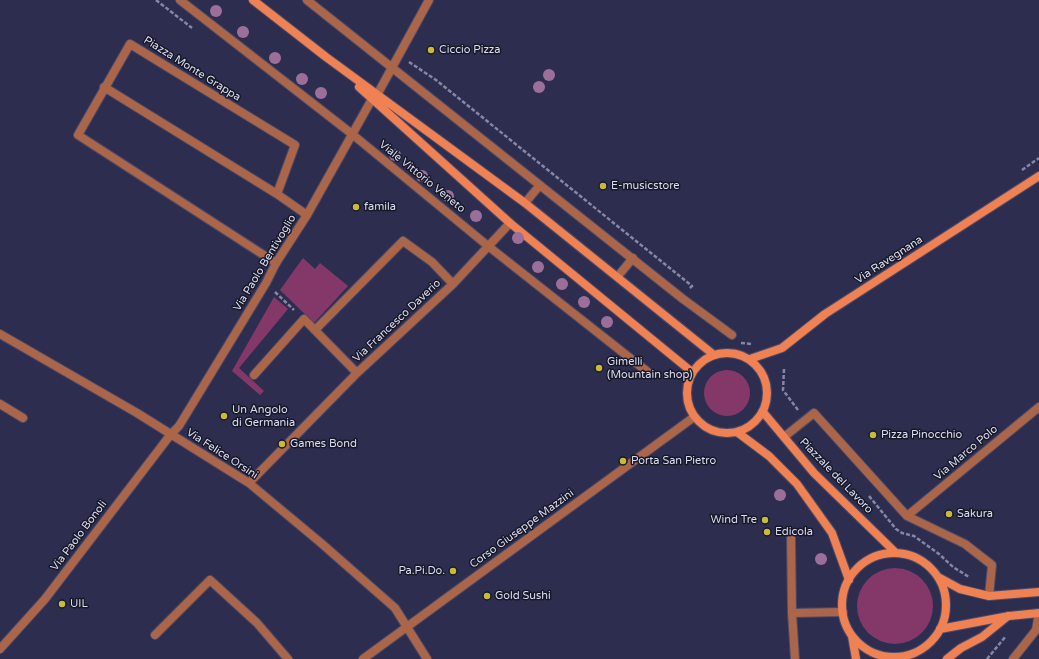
<!DOCTYPE html>
<style>
body{margin:0}
canvas{display:block;background:#2d2d50}
</style>
<canvas width="1039" height="659"></canvas>
<script>
const ctx = document.querySelector('canvas').getContext('2d');
ctx.lineJoin = 'round';
function paint(path, color) { ctx.fillStyle = color; ctx.fill(path, 'evenodd'); }
const shape = rows => new Path2D(rows.map(r => 'M' + r).join(''));
function stroke(path, color, width, dash) { ctx.strokeStyle = color; ctx.lineWidth = width; ctx.lineCap = dash ? 'butt' : 'round'; ctx.setLineDash(dash || []); ctx.stroke(path); }
function drawText(font, color, halo, rows, align = 'center') {
  ctx.font = font + ' "Varela Round",sans-serif'; ctx.lineWidth = 3; ctx.setLineDash([]); ctx.textBaseline = 'middle'; ctx.strokeStyle = halo; ctx.fillStyle = color; for (const [text, x, y, turn = 0] of rows) {
    ctx.save(); ctx.translate(x, y); ctx.rotate((+turn || 0) * Math.PI / 180); ctx.textAlign = isNaN(turn) ? turn : align; if (halo) ctx.strokeText(text, 0, 0); ctx.fillText(text, 0, 0); ctx.restore();
  }
}
paint(shape([
 [303,258,315,269,320,263,348,286,314,323,280,290],
 [274,297,288,309,239,368,264,391,260,395,232,371],
 '704 393a23 23 0 1 1 46 0a23 23 0 1 1-46 0Z',
 '857 606a38 38 0 1 1 76 0a38 38 0 1 1-76 0Z'
]), '#84386a');
const service = shape([
 [104,87,277,194],
 [276,263,78,135,130,44,295,145,277,194,307,215],
 [1013,659,1036,630,1039,613]
]);
const pedestrian = shape([
 [171,434,179,426,266,283,276,263]
]);
const minor = shape([
 [180,0,352,134,488,246,649,373],
 [307,0,683,299,732,335],
 [377,95,429,0],
 [525,203,540,185],
 [276,263,307,215,372,99],
 [618,276,633,258],
 [315,330,403,241,432,262,453,284],
 [0,334,137,413,249,483,321,543,395,608,427,659],
 [254,375,304,319,357,373],
 [0,404,23,418],
 [784,437,814,413,907,516,965,544,992,565,989,596],
 [249,483,357,373,453,284,510,223],
 [907,516,1039,407],
 [791,537,792,613,795,659],
 [792,613,843,612],
 [155,635,210,580,257,623,288,659],
 [0,649,45,599,171,434],
 [363,659,694,417]
]);
const secondary = shape([
 [253,0,326,57,525,203,714,355],
 [359,87,510,223,692,372],
 '687 393a40 40 0 1 1 80 0a40 40 0 1 1-80 0Z',
 [750,359,782,348,825,314,1039,176],
 [763,412,814,473,896,553],
 [737,432,769,456,797,484,832,533,849,580],
 '842 605a52 52 0 1 1 104 0a52 52 0 1 1-104 0Z',
 [938,577,960,589,989,596,1039,592],
 [940,629,1009,616,1039,613],
 [852,636,856,659],
 [947,659,961,648,982,637,1008,616]
]);
stroke(service, '#49496a', 10);
stroke(pedestrian, '#49496a', 10);
stroke(minor, '#49496a', 10);
stroke(secondary, '#49496a', 10);
stroke(shape([
 [156,0,192,28],
 [409,62,436,80,692,286,689,289],
 [1022,170,1039,158],
 [275,292,294,310],
 [741,343,752,344],
 [784,369,783,390,798,410],
 [869,496,896,529,902,533,914,536,939,554,953,567,969,577],
 [987,659,1006,636]
]), '#8687a3', 2.5, [4, 2]);
stroke(service, '#ab664a', 8);
stroke(pedestrian, '#ab664a', 8);
stroke(minor, '#ab664a', 8);
stroke(secondary, '#ef8153', 8);
ctx.fillStyle = '#9b6f9a';
for (const [x, y] of [
 [216,11],
 [243,32],
 [275,58],
 [549,75],
 [302,79],
 [539,87],
 [321,93],
 [395,155],
 [422,176],
 [448,196],
 [476,216],
 [518,238],
 [538,267],
 [562,284],
 [584,302],
 [607,322],
 [780,495],
 [821,559]
]) { ctx.beginPath(); ctx.arc(x, y, 6, 0, 2 * Math.PI); ctx.fill(); }
for (const [x, y, r, color] of [
 [431,50,4,"#c9ba3a"],
 [603,186,4,"#c9ba3a"],
 [356,207,4,"#c9ba3a"],
 [599,368,4,"#c9ba3a"],
 [224,416,4,"#c9ba3a"],
 [873,435,4,"#c9ba3a"],
 [282,444,4,"#c9ba3a"],
 [623,461,4,"#c9ba3a"],
 [949,514,4,"#c9ba3a"],
 [765,520,4,"#c9ba3a"],
 [767,532,4,"#c9ba3a"],
 [453,571,4,"#c9ba3a"],
 [487,596,4,"#c9ba3a"],
 [62,604,4,"#c9ba3a"]
]) { const dot = new Path2D(); dot.arc(x, y, r, 0, 2 * Math.PI); ctx.fillStyle = color; ctx.fill(dot); stroke(dot, '#171827', 1.5); }
drawText('11px', '#dcdef4', '#171827', [
 ["Ciccio Pizza",439,50],
 ["E-musicstore",611,186],
 ["famila",364,207],
 ["Gimelli",607,362],
 ["(Mountain shop)",607,375],
 ["Un Angolo",232,410],
 ["di Germania",232,423],
 ["Pizza Pinocchio",881,435],
 ["Games Bond",290,444],
 ["Porta San Pietro",631,461],
 ["Sakura",957,514],
 ["Wind Tre",757,520,"right"],
 ["Edicola",775,532],
 ["Pa.Pi.Do.",445,571,"right"],
 ["Gold Sushi",495,596],
 ["UIL",70,604]
], 'left');
drawText('11px', '#dcdef4', '#171827', [
 ["Piazza Monte Grappa",192,69,32],
 ["Viale Vittorio Veneto",422,177,39],
 ["Via Ravegnana",889,260,-33],
 ["Via Paolo Bentivoglio",265,263,-59],
 ["Via Francesco Daverio",397,321,-43],
 ["Via Marco Polo",966,453,-40],
 ["Via Felice Orsini",222,454,33],
 ["Piazzale del Lavoro",836,476,46],
 ["Corso Giuseppe Mazzini",522,529,-36],
 ["Via Paolo Bonoli",79,536,-53]
]);
</script>
